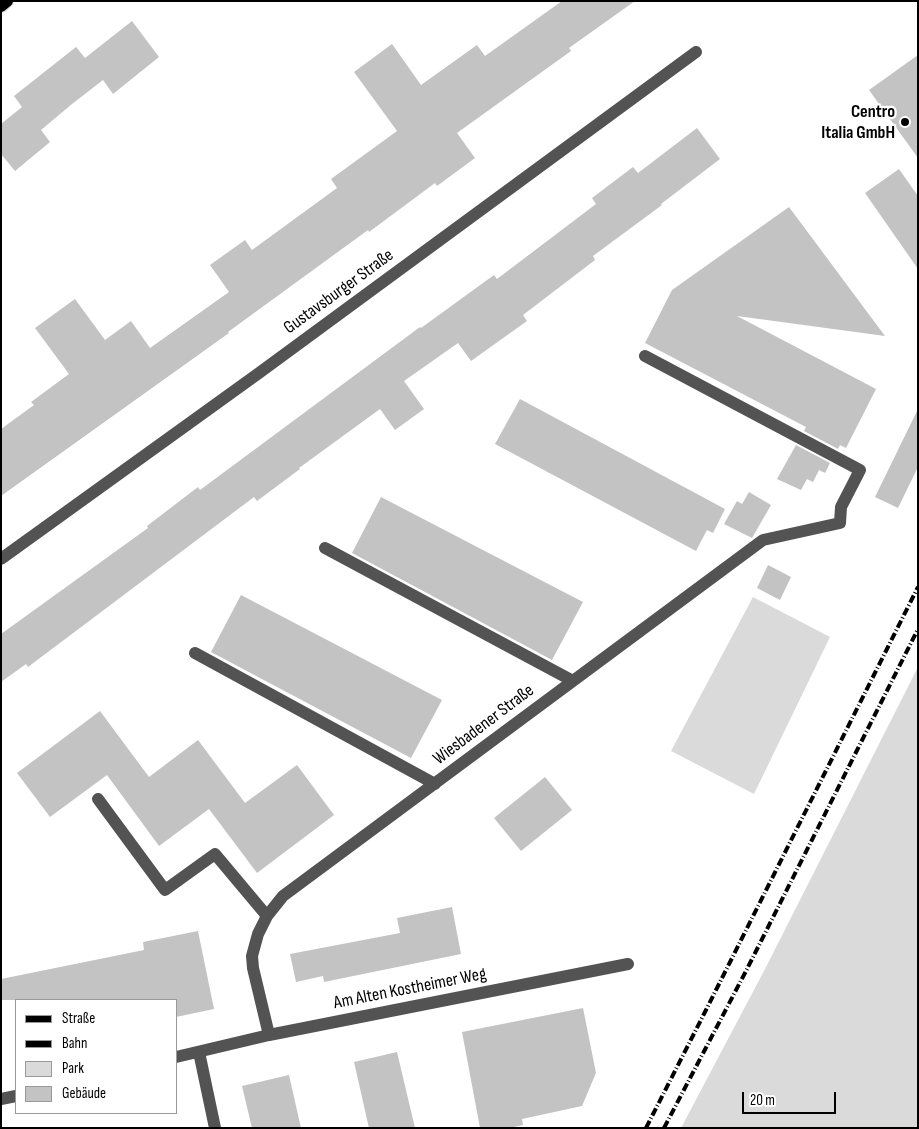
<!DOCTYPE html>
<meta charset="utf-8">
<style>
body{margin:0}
#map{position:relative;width:919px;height:1129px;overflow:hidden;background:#fff;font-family:"Sofia Sans Condensed",sans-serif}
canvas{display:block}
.frame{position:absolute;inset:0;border:2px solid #000;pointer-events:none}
.legend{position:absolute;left:15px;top:999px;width:162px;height:115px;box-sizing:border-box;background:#fff;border:1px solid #999;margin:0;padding:6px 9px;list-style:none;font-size:15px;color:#000}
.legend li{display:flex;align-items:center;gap:10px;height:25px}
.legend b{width:25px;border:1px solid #999}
.scale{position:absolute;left:742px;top:1092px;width:94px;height:22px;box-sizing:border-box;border:2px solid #000;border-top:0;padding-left:6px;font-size:15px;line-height:18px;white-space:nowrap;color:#000;-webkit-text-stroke:4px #fff;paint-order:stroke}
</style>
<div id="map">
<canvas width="919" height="1129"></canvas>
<div class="frame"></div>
<ul class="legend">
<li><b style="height:6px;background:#000"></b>Straße</li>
<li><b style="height:6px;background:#000"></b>Bahn</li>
<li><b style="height:14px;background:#dadada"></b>Park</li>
<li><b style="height:14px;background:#c3c3c3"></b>Gebäude</li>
</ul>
<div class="scale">20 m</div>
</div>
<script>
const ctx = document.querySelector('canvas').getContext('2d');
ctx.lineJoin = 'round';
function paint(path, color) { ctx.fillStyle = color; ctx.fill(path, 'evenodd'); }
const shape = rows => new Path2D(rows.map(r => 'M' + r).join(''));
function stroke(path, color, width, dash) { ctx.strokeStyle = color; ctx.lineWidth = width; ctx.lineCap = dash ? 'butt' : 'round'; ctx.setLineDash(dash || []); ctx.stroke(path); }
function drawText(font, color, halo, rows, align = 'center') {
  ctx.font = font + ' "Sofia Sans Condensed",sans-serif'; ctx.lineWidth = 4.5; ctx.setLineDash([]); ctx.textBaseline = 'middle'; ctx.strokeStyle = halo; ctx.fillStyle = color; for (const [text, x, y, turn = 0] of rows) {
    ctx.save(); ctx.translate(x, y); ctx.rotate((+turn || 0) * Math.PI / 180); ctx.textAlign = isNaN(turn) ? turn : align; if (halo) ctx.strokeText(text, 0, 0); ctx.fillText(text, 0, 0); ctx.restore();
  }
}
paint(shape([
 [753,597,830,637,754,794,671,751],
 [918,667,918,1128,681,1128,765,969]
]), '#dadada');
paint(shape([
 [562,1,635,1,569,48,571,51,457,133,475,158,437,186,435,183,369,232,368,230,228,332,229,333,1,496,1,429,34,405,31,402,69,374,35,328,75,299,105,340,131,321,150,348,229,292,210,265,245,240,252,250,337,188,331,179,397,131,354,72,392,44,421,85,477,45,485,56],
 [132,21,159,57,113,94,103,80,72,104,41,130,50,142,15,171,1,154,1,124,22,107,14,96,76,47,85,58],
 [918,55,918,158,869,90],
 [697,128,720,159,661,204,662,205,593,256,595,260,523,315,527,321,471,361,458,343,404,381,424,409,395,430,380,409,299,468,300,469,257,501,254,497,28,667,26,664,1,682,1,634,148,528,147,526,198,487,200,490,420,327,421,328,494,275,497,279,596,204,592,198,633,167,638,173],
 [899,169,918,196,918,269,865,193],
 [789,207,885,336,737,316,876,389,846,448,840,445,838,449,804,431,806,427,645,343,672,290],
 [520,399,725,509,713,533,707,530,696,551,495,444],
 [918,409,918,467,898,508,875,497],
 [796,445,830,463,825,473,819,470,813,482,807,479,801,490,777,479],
 [749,492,771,505,752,538,724,524,737,501,742,504],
 [381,497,583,602,552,660,352,553],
 [768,565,791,577,780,600,757,588],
 [241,595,442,700,411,758,211,652],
 [100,711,149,777,198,740,245,803,297,765,334,815,257,873,209,809,159,846,107,775,50,817,17,773],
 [545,777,572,810,521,851,494,818],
 [452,907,461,954,324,982,323,976,296,982,290,954,400,933,397,918],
 [198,931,214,1009,176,1017,176,1000,1,1000,1,979,144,950,143,942],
 [583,1008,596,1073,582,1106,522,1119,523,1125,509,1128,480,1128,462,1032],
 [397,1052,415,1128,369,1128,354,1062],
 [289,1075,301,1128,252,1128,242,1086]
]), '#c3c3c3');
const major = shape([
 [1,6,7,1]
]);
stroke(major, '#dbdbdb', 14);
stroke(shape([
 [325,548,573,681],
 [1,559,259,373,696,52],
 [195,653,435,784],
 [98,799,165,890,215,854,267,916],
 [269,1035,253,968,252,956,258,934,267,916,283,896,763,540,840,523,841,507,860,470,645,356],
 [199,1052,215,1128],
 [176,1057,269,1035,628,964],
 [1,1099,16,1096]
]), '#535353', 12);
stroke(major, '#000', 12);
stroke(shape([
 [646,1128,706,1010,918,587],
 [664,1128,746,971,918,629]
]), '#000', 4, [8, 2.5, 1, 2.5]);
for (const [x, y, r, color] of [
 [905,122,5,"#000"]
]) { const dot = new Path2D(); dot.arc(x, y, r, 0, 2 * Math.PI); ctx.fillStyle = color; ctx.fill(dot); stroke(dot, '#fff', 2); }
drawText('bold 18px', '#000', '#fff', [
 ["Centro",895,112],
 ["Italia GmbH",895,133]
], 'right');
drawText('18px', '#000', '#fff', [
 ["Gustavsburger Straße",339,292,-36],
 ["Wiesbadener Straße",484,725,-37],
 ["Am Alten Kostheimer Weg",410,989,-11]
]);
</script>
